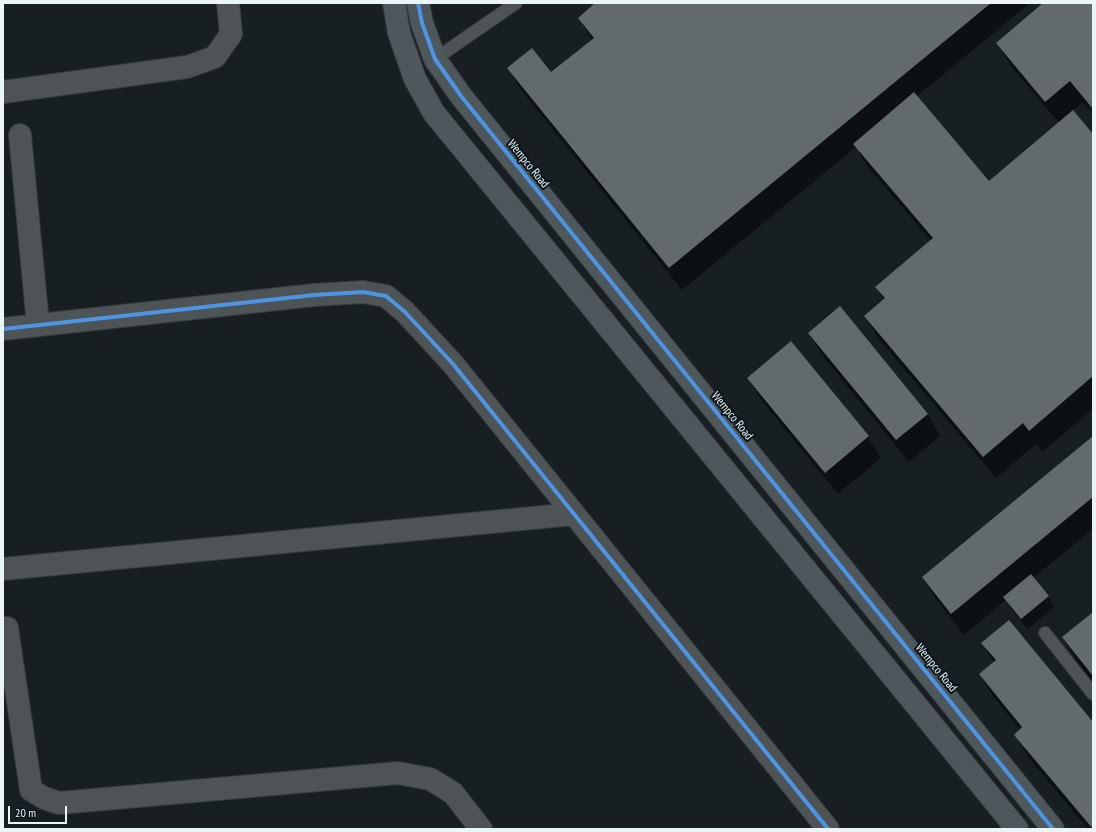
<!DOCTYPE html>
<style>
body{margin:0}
#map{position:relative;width:1096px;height:832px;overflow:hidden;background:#181f22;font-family:"PT Sans Narrow",sans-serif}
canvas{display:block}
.frame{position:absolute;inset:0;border:4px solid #ebf4f7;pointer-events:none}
.scale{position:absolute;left:8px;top:806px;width:59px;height:18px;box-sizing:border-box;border:2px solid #ebf4f7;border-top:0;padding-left:5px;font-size:12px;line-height:14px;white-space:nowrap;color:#ebf4f7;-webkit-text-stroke:3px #0b171c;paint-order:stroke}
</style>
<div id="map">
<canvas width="1096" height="832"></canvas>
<div class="frame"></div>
<div class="scale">20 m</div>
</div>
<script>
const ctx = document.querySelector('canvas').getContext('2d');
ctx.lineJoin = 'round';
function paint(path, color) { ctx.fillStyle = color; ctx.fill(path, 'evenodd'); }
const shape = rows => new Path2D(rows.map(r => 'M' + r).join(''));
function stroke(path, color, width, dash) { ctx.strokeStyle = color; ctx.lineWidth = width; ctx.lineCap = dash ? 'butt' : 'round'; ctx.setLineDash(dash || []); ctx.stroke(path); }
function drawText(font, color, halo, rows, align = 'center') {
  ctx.font = font + ' "PT Sans Narrow",sans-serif'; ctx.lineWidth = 4; ctx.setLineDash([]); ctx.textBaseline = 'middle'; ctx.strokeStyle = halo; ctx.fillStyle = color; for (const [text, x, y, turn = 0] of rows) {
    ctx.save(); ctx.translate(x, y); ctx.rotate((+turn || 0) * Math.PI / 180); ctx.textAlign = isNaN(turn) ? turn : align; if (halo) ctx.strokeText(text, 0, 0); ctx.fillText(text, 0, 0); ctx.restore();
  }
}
paint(shape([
 [597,3,1030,3,916,97,989,183,1059,123,1010,65,997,43,1045,3,1090,3,1093,6,1093,114,1083,102,1072,111,1093,136,1093,409,1042,452,1036,444,996,478,878,338,865,316,884,300,877,287,931,241,867,166,856,147,682,290,521,90,509,69,551,74,592,40,579,18],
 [840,308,928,414,940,436,909,462,822,355,809,333],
 [749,378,868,437,881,458,838,494,761,400],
 [1093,437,1093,529,1033,578,1048,596,1054,607,1028,629,1011,609,1006,600,964,635,936,599,923,578],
 [1093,613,1093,681,1075,659,1063,637],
 [982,643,1093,724,1093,829,1088,829,1028,757,1015,735,1020,730,993,696,980,675,994,663]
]), '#0007');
paint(shape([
 [595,3,991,3,669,268,507,68,532,48,551,72,594,38,578,18],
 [1043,3,1091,3,1093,5,1093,109,1070,81,1045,102,996,43],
 [914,92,989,181,1073,110,1093,134,1093,376,1029,431,1023,423,983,457,864,316,885,298,875,287,933,238,853,144],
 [840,306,928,414,896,440,808,333],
 [791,341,869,436,825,473,747,378],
 [1093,436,1093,497,951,614,922,577],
 [1031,574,1049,596,1021,619,1003,597],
 [1093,612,1093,676,1062,637],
 [1009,620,1093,722,1093,829,1014,735,1022,727,979,674,996,660,981,643]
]), '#636a6c');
const lane = shape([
 [435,59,516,3],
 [1045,633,1093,694]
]);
const street = shape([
 [3,92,187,67,215,57,231,34,228,3],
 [20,135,38,325],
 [3,329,314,295,363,292,386,296,405,312,453,364,828,829],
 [3,569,574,514],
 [7,628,31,790,44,798,59,803,398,773,430,779,453,793,481,829]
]);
const secondary = shape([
 [394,3,399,33,415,79,434,113,1017,829],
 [418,3,422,23,435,59,461,96,1053,829]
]);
stroke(lane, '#363c3e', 14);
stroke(street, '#363c3e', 24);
stroke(secondary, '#363c3e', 24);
stroke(lane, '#4e5356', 12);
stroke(street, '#4e5356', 22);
stroke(secondary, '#4e575b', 22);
stroke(shape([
 [418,3,422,23,435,59,461,96,1053,829],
 [3,329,314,295,363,292,386,296,405,312,453,364,828,829]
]), '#4d94e3', 4);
drawText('12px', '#ebf4f7', '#0b171c', [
 ["Wempco Road",528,164,51],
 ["Wempco Road",732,416,51],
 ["Wempco Road",936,668,51]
]);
</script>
